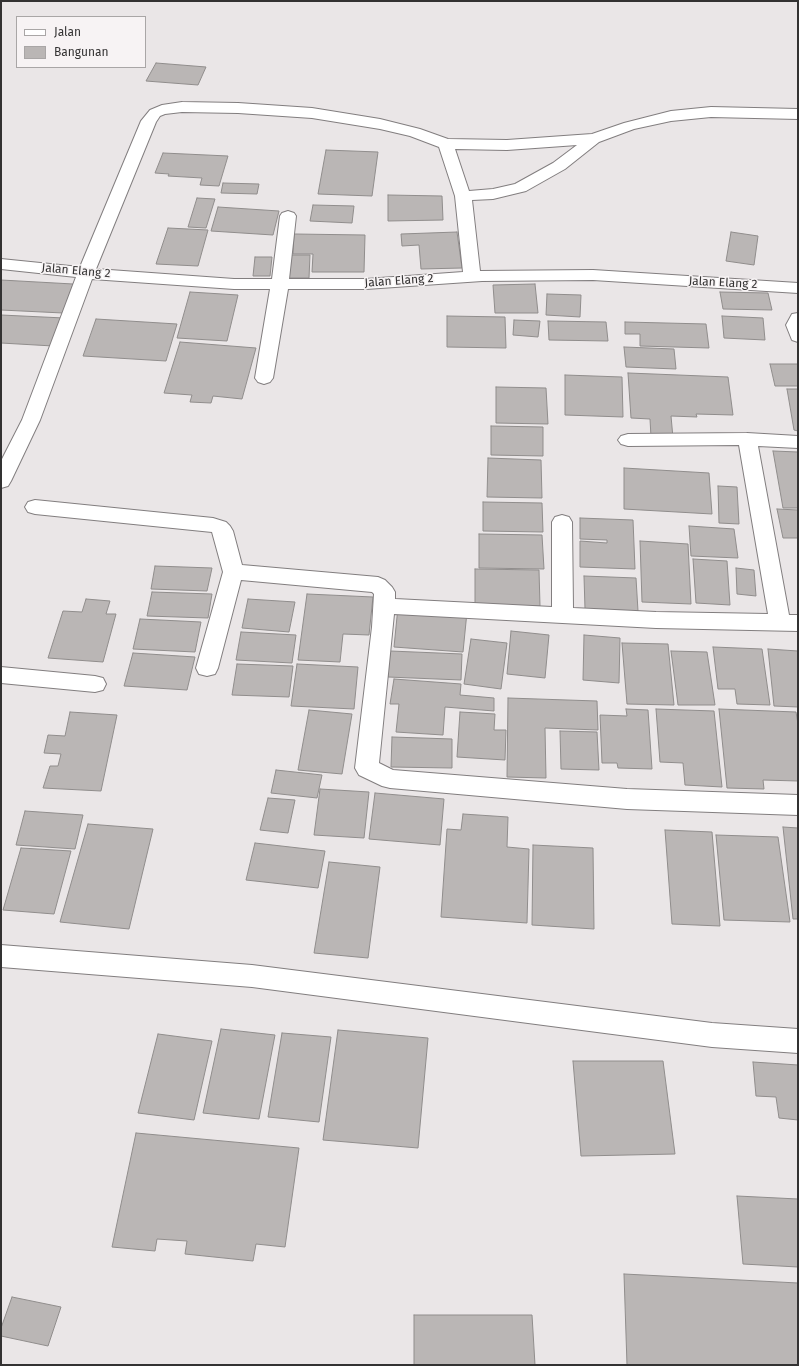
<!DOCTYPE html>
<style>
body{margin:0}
#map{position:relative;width:799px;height:1366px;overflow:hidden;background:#eae6e7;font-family:"Fira Sans",sans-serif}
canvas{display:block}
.frame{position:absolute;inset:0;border:2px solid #333232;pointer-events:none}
.legend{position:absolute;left:16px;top:16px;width:130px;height:52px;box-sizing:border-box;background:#f7f3f4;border:1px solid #a9a6a6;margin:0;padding:5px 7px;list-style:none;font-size:12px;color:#333232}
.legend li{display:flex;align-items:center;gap:8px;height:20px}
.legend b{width:20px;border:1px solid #a9a6a6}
</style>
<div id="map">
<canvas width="799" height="1366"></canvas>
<div class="frame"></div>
<ul class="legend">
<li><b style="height:5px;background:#fff"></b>Jalan</li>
<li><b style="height:11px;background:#bab6b5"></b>Bangunan</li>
</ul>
</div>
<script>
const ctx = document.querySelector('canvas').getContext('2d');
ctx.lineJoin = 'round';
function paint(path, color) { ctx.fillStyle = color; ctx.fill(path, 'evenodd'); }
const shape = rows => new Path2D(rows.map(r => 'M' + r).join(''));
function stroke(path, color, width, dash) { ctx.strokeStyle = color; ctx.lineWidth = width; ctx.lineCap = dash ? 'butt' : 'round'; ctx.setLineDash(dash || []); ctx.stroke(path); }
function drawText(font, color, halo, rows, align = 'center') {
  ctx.font = font + ' "Fira Sans",sans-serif'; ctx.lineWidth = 3; ctx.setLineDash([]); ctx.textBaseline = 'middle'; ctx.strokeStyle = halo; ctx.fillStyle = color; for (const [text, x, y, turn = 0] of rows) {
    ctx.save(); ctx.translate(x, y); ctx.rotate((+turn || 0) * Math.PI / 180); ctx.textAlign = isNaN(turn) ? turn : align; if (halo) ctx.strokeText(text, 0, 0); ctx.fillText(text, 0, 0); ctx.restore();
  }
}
const building = shape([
 [156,63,206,67,198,85,146,81,156,63],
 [326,150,378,152,372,196,318,194,326,150],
 [163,153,228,156,219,186,200,185,202,178,168,176,169,174,155,173,163,153],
 [223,183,259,184,257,194,221,193,223,183],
 [388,195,442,196,443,220,388,221,388,195],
 [197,198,215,199,206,228,188,227,197,198],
 [313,205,354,206,352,223,310,221,313,205],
 [218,207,279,211,273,235,211,231,218,207],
 [168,228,208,230,198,266,156,264,168,228],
 [457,232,462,268,421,269,419,245,402,246,401,234,457,232],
 [731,232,758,236,754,265,726,261,731,232],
 [294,234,365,235,364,272,312,272,313,254,293,254,294,234],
 [291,255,310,255,309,278,289,278,291,255],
 [255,257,272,257,270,276,253,276,255,257],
 [1,280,73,284,63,313,1,310,1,280],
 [535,284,538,313,495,313,493,285,535,284],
 [190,292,238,295,227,341,177,338,190,292],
 [720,292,768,293,772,310,723,309,720,292],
 [547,294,581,295,580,317,546,315,547,294],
 [1,315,64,318,53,346,1,343,1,315],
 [447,316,505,317,506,348,447,347,447,316],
 [722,316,763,318,765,340,724,338,722,316],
 [96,319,177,324,166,361,83,356,96,319],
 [514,320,540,321,538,337,513,335,514,320],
 [548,321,606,322,608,341,549,340,548,321],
 [625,322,706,324,709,348,640,346,640,334,625,334,625,322],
 [180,342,256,348,242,399,213,396,211,403,190,402,192,395,164,393,180,342],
 [624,347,674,349,676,369,626,367,624,347],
 [770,364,798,364,798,386,775,386,770,364],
 [628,373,728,377,733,415,696,414,697,417,671,416,673,438,651,437,650,419,631,418,628,373],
 [565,375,622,377,623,417,565,415,565,375],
 [496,387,546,388,548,424,496,423,496,387],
 [787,389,798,389,798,431,794,430,787,389],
 [491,426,543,427,543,456,491,455,491,426],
 [773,451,798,452,798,508,783,508,773,451],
 [488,458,541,460,542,498,487,497,488,458],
 [624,468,709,473,712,514,624,509,624,468],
 [718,486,737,487,739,524,719,523,718,486],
 [483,502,542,503,543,532,483,531,483,502],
 [777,509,798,510,798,538,783,538,777,509],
 [580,518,633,520,635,569,580,567,580,541,607,543,607,540,580,539,580,518],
 [689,526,734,529,738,558,691,556,689,526],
 [479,534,542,535,544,569,479,568,479,534],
 [640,541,688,544,691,604,642,602,640,541],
 [693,559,727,561,730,605,696,603,693,559],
 [155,566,212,568,207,591,151,589,155,566],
 [736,568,754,570,756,596,737,594,736,568],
 [475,569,539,570,540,606,475,605,475,569],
 [584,576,636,578,638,611,585,609,584,576],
 [152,592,212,594,208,618,147,616,152,592],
 [307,594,373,597,369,635,343,634,340,662,298,660,307,594],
 [86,599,110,601,106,614,116,614,103,662,48,658,63,611,82,612,86,599],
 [248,599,295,602,289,632,242,628,248,599],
 [398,607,467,612,463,652,394,647,398,607],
 [140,619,201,622,195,652,133,649,140,619],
 [511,631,549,635,545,678,507,674,511,631],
 [241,632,296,635,292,663,236,660,241,632],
 [584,635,620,638,619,683,583,680,584,635],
 [471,639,507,643,501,689,464,684,471,639],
 [622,643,668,644,674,705,627,704,622,643],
 [713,647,762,649,770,705,737,704,735,689,718,689,713,647],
 [768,649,798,651,798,707,774,706,768,649],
 [390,651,462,654,461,680,388,677,390,651],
 [671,651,707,652,715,705,678,705,671,651],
 [133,653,195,657,187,690,124,686,133,653],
 [237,664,293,666,289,697,232,695,237,664],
 [297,664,358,667,354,709,291,706,297,664],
 [394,679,461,684,460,695,494,698,494,711,445,707,443,735,396,732,399,704,390,704,394,679],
 [508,698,597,701,598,730,545,728,546,778,507,777,508,698],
 [626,709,648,710,652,769,618,768,617,763,602,763,600,715,627,716,626,709],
 [656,709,714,711,722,787,685,785,683,763,660,762,656,709],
 [719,709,796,712,798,724,798,781,763,780,764,789,727,788,719,709],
 [309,710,352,714,342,774,298,770,309,710],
 [70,712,117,715,101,791,43,788,50,766,58,766,61,754,44,753,48,735,65,736,70,712],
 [460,712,495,714,494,730,506,730,505,760,457,757,460,712],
 [560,731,597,732,599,770,561,769,560,731],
 [392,737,452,739,452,768,391,767,392,737],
 [276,770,322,775,317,798,271,793,276,770],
 [320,789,369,792,364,838,314,835,320,789],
 [375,793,444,799,440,845,369,839,375,793],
 [268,798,295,800,288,833,260,830,268,798],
 [25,811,83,815,75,849,16,845,25,811],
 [463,814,508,817,507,847,529,849,527,923,441,917,447,829,461,830,463,814],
 [88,824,153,829,129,929,60,922,88,824],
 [783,827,798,828,798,919,793,919,783,827],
 [665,830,712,832,720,926,672,924,665,830],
 [716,835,778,837,790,922,724,920,716,835],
 [255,843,325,851,318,888,246,880,255,843],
 [533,845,593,848,594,929,532,925,533,845],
 [21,848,71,851,54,914,3,910,21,848],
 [329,862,380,867,368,958,314,953,329,862],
 [221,1029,275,1035,259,1119,203,1113,221,1029],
 [338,1030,428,1038,418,1148,323,1140,338,1030],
 [282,1033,331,1037,319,1122,268,1117,282,1033],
 [158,1034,212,1041,194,1120,138,1113,158,1034],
 [573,1061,663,1061,675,1154,581,1156,573,1061],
 [753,1062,798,1065,798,1120,779,1118,776,1097,756,1096,753,1062],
 [136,1133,299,1148,285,1247,256,1244,253,1261,185,1254,187,1241,157,1239,155,1251,112,1247,136,1133],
 [737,1196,798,1199,798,1267,743,1264,737,1196],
 [624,1274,798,1283,798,1365,627,1365,624,1274],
 [12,1297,61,1307,48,1346,1,1336,1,1328,12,1297],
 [414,1315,532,1315,535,1365,414,1365,414,1315]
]);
paint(building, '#bab6b5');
stroke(building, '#908d8c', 1);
const street = shape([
 [182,102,238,103,312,108,380,119,420,129,448,139,507,140,592,134,624,123,671,111,711,107,798,109,798,119,711,117,671,121,634,129,599,142,565,169,526,191,493,199,472,200,480,271,593,270,798,283,798,293,593,280,482,281,366,289,288,289,273,378,270,382,264,384,258,382,255,378,270,289,234,289,92,279,40,420,11,481,8,486,1,488,1,461,22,420,76,277,1,269,1,259,80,267,141,121,150,110,162,105,182,102],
 [182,112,238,113,312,118,380,129,410,136,439,147,455,196,463,272,366,279,289,279,296,216,294,213,288,211,282,213,280,216,272,279,234,279,96,269,156,122,160,116,165,114,182,112],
 [577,145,553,163,515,184,493,189,469,191,455,149,507,150,577,145],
 [798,313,798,342,792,340,786,325,792,314,798,313],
 [747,433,798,436,798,448,758,446,789,615,798,615,798,631,656,628,394,614,379,763,393,770,627,789,798,795,798,815,627,809,390,788,382,786,359,775,355,768,372,627,374,594,372,592,241,580,218,668,215,674,207,676,199,674,196,668,223,572,212,532,35,514,28,512,25,507,28,502,35,500,213,518,226,522,230,526,233,531,242,565,378,577,385,580,392,587,395,592,395,599,552,607,552,522,555,517,562,515,569,517,572,522,573,608,656,612,768,614,739,445,628,446,621,444,618,440,621,436,628,434,747,433],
 [1,667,95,676,103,678,106,684,103,690,95,692,1,683,1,667],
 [1,945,252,965,712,1023,798,1029,798,1053,712,1047,252,987,1,967,1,945]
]);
stroke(street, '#827e7f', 2);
paint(street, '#fff');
drawText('12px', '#333232', '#f7f3f4', [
 ["Jalan Elang 2",76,271,5],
 ["Jalan Elang 2",399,281,-4],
 ["Jalan Elang 2",723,283,3]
]);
</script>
